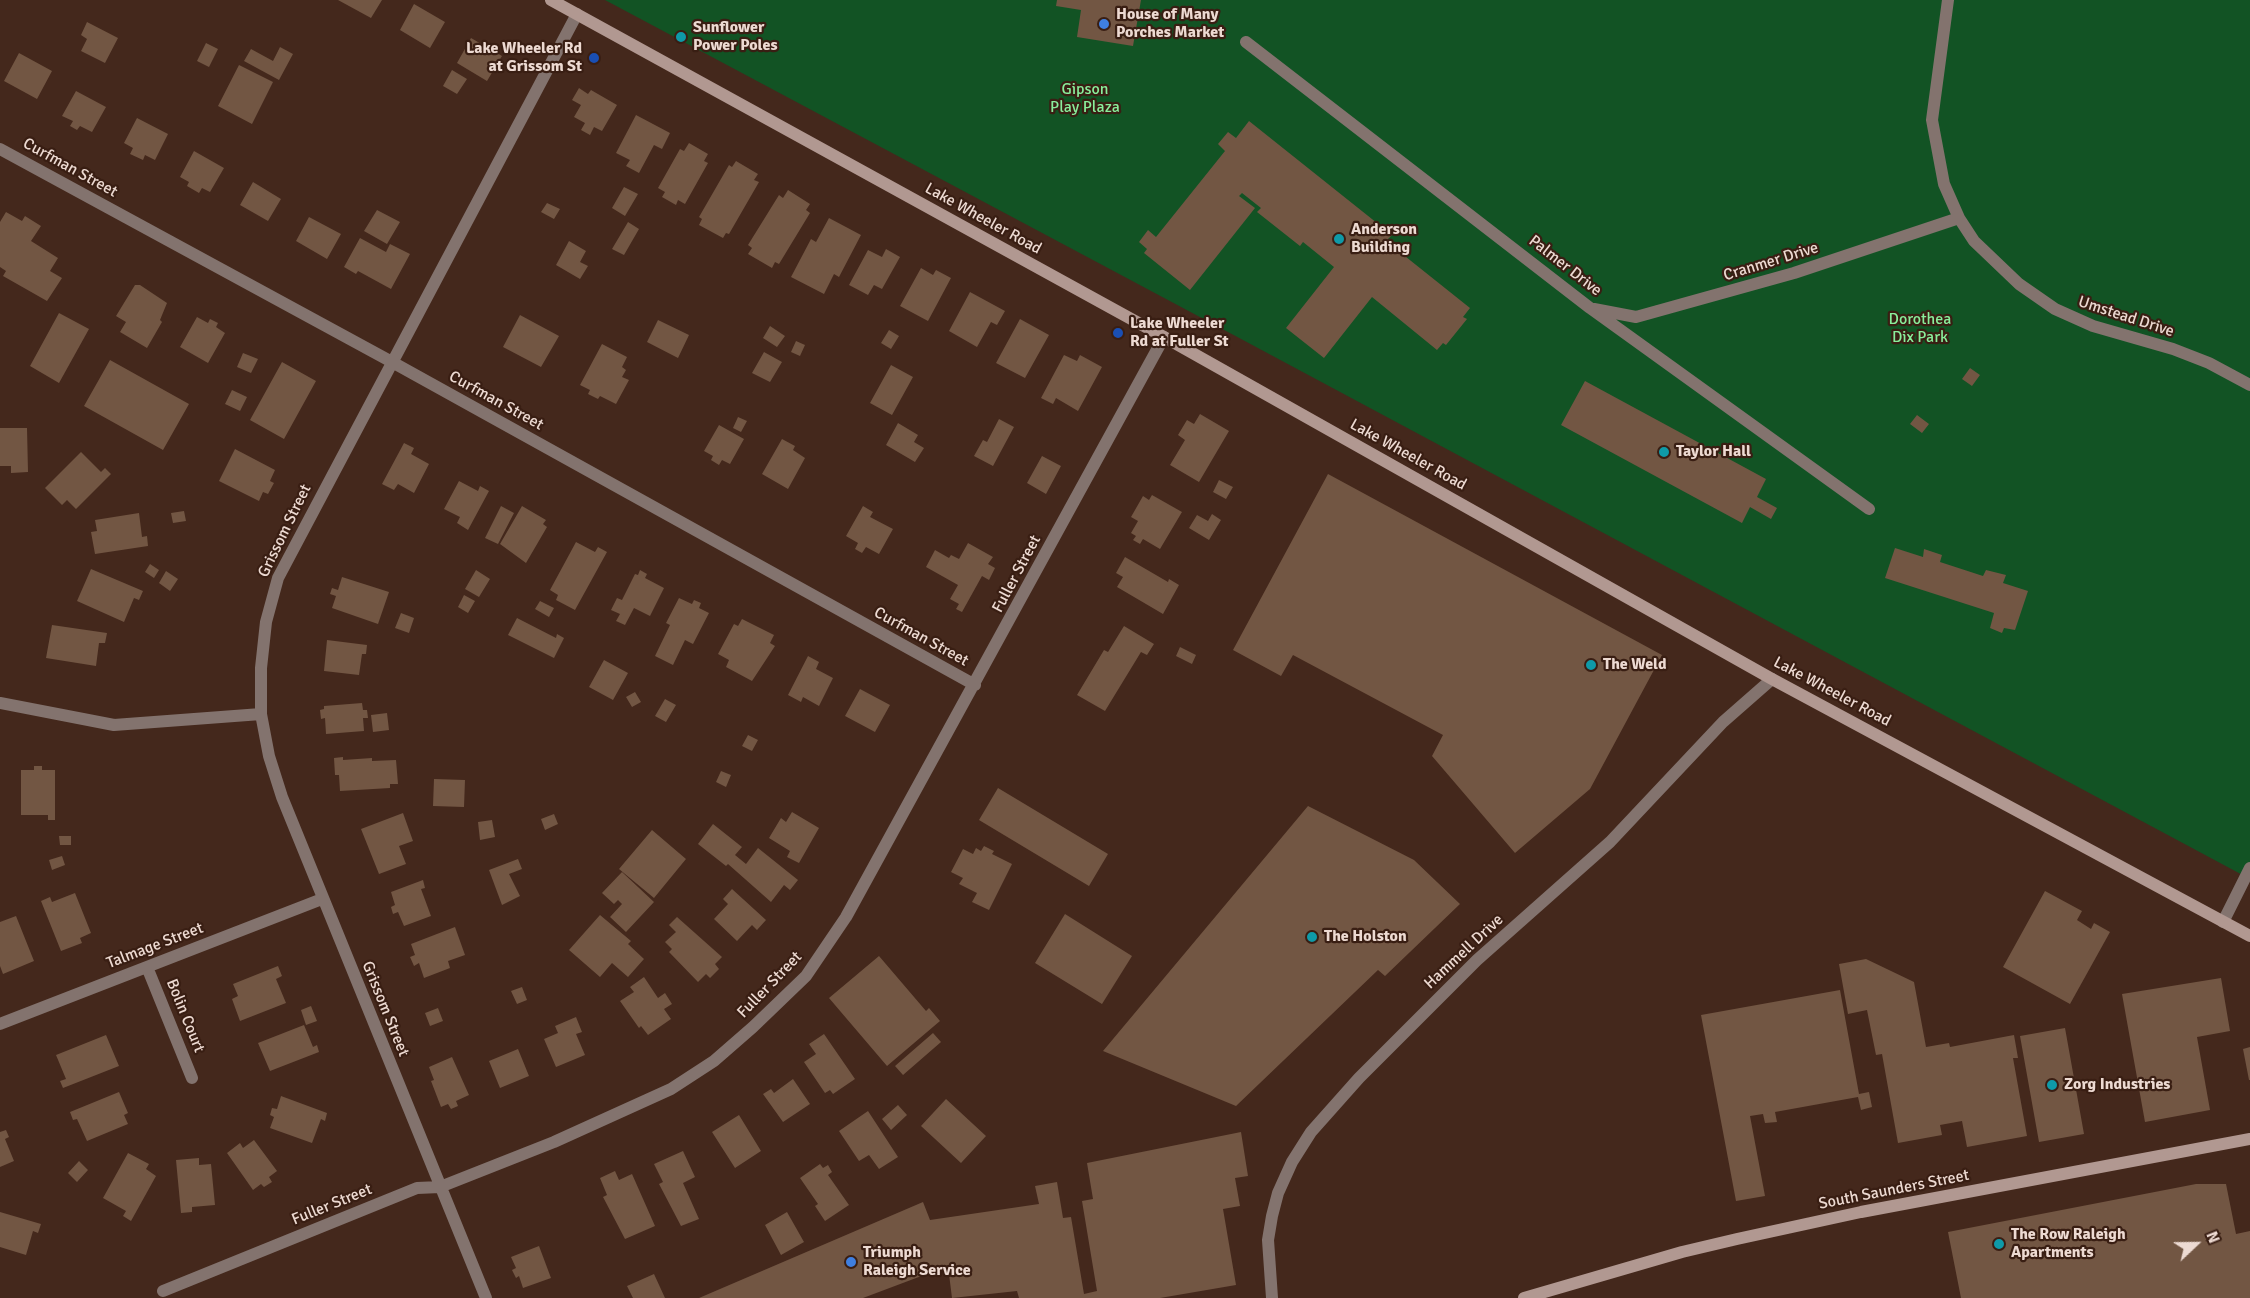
<!DOCTYPE html>
<style>
body{margin:0}
#map{position:relative;width:2250px;height:1298px;overflow:hidden;background:#44281c;font-family:Signika,sans-serif}
canvas{display:block}
.north{position:absolute;left:2166px;top:1214px;width:60px;height:60px;-webkit-text-stroke:4px #391e13;paint-order:stroke;rotate:68deg;font-size:16px;font-weight:700;line-height:24px;text-align:center;color:#eddad2}
.north::after{content:'';display:block;margin:auto;width:21px;height:27px;background:#eddad2;clip-path:polygon(50% 0,100% 100%,50% 72%,0 100%)}
</style>
<div id="map">
<canvas width="2250" height="1298"></canvas>
<div class="north">N</div>
</div>
<script>
const ctx = document.querySelector('canvas').getContext('2d');
ctx.lineJoin = 'round';
function paint(path, color) { ctx.fillStyle = color; ctx.fill(path, 'evenodd'); }
const shape = rows => new Path2D(rows.map(r => 'M' + r).join(''));
function stroke(path, color, width, dash) { ctx.strokeStyle = color; ctx.lineWidth = width; ctx.lineCap = dash ? 'butt' : 'round'; ctx.setLineDash(dash || []); ctx.stroke(path); }
function drawText(font, color, halo, rows, align = 'center') {
  ctx.font = font + ' Signika,sans-serif'; ctx.lineWidth = 4.5; ctx.setLineDash([]); ctx.textBaseline = 'middle'; ctx.strokeStyle = halo; ctx.fillStyle = color; for (const [text, x, y, turn = 0] of rows) {
    ctx.save(); ctx.translate(x, y); ctx.rotate((+turn || 0) * Math.PI / 180); ctx.textAlign = isNaN(turn) ? turn : align; if (halo) ctx.strokeText(text, 0, 0); ctx.fillText(text, 0, 0); ctx.restore();
  }
}
paint(shape([
 [605,0,2250,0,2250,879,1228,332]
]), '#125324');
paint(shape([
 [338,0,382,0,371,18],
 [1057,0,1141,0,1133,46,1077,37,1081,10,1056,6],
 [414,4,445,22,430,48,400,30],
 [87,22,118,38,105,63,81,51,87,39,81,35],
 [471,38,502,56,487,81,457,63],
 [206,43,218,49,209,67,197,61],
 [280,47,293,54,279,80,244,61,251,49,273,61],
 [19,53,52,71,37,99,4,81],
 [239,65,273,82,252,124,218,106],
 [452,70,467,79,457,94,443,86],
 [579,88,588,94,591,90,617,105,602,131,594,127,590,135,581,130,585,123,574,117,581,105,572,100],
 [76,91,106,107,92,132,80,126,77,130,70,126,73,121,62,116],
 [636,115,670,133,662,149,654,145,639,173,626,166,630,160,616,153],
 [137,118,168,134,155,160,145,155,143,160,130,154,133,148,124,143],
 [1249,121,1392,235,1386,241,1470,308,1463,317,1467,319,1446,345,1443,343,1437,350,1372,297,1324,358,1286,328,1334,267,1303,242,1300,246,1257,212,1261,208,1242,193,1239,196,1255,208,1190,290,1144,253,1147,249,1139,242,1148,230,1156,237,1225,151,1218,144,1228,132,1236,138],
 [689,143,708,154,704,161,708,163,685,204,678,200,676,205,662,197,665,192,658,188,680,149,684,151],
 [194,151,224,168,210,192,202,188,199,193,187,186,189,182,180,177],
 [736,161,758,174,754,180,759,182,729,234,726,233,723,238,699,225,702,219,699,217,729,165,732,167],
 [253,182,281,199,268,221,240,205],
 [624,187,638,194,625,216,612,208],
 [788,190,810,204,806,210,810,213,779,264,775,262,772,268,748,254,752,248,748,245,779,195,783,198],
 [547,203,560,209,554,219,541,212],
 [377,210,400,222,387,244,364,231],
 [6,212,22,221,25,216,41,226,31,241,58,258,50,271,62,278,47,301,3,276,6,271,0,267,0,222],
 [309,217,341,234,327,259,296,241],
 [829,218,861,235,839,277,834,274,824,294,791,277,811,239,816,242],
 [628,222,639,229,624,255,612,249],
 [360,238,386,252,390,244,410,254,391,289,358,271,356,274,344,267],
 [569,241,586,251,580,262,588,266,580,279,556,265],
 [886,249,900,257,882,289,874,285,868,295,849,285,868,250,882,257],
 [921,268,933,275,936,270,951,278,928,321,900,306],
 [135,285,140,285,167,303,160,320,162,322,147,348,120,332,126,322,116,316],
 [970,292,1005,311,997,325,991,322,977,347,949,331],
 [59,313,89,329,59,383,30,366],
 [520,315,559,336,541,367,503,347],
 [197,317,208,323,210,319,218,323,216,327,225,333,208,363,180,347],
 [1020,319,1049,335,1025,378,996,363],
 [658,320,689,335,678,358,647,342],
 [770,326,785,336,777,347,763,338],
 [889,330,899,336,891,349,881,343],
 [796,341,805,345,800,356,791,352],
 [602,344,627,357,622,367,626,370,622,377,629,380,616,404,600,396,598,399,588,394,590,390,580,385],
 [764,352,782,362,770,382,752,373],
 [243,353,258,359,251,373,237,367],
 [1064,355,1077,361,1080,355,1102,367,1078,411,1056,398,1053,404,1041,398],
 [110,360,189,404,163,450,84,406],
 [282,362,316,381,284,439,250,420],
 [891,365,913,377,892,415,870,403],
 [1970,368,1980,375,1972,386,1962,379],
 [1585,381,1766,479,1757,497,1777,508,1771,519,1750,507,1742,523,1561,425],
 [232,390,247,397,240,411,225,404],
 [1200,414,1229,431,1199,482,1170,465,1185,440,1178,435,1187,420,1194,424],
 [1917,415,1929,424,1922,433,1910,424],
 [738,417,747,421,741,432,733,428],
 [999,419,1014,427,993,466,974,456,983,440,987,442],
 [898,423,918,435,914,442,924,448,915,462,886,445],
 [719,425,744,439,730,464,722,460,719,465,711,460,713,456,704,451],
 [0,428,27,428,28,472,11,473,11,466,0,466],
 [782,439,795,446,793,450,805,458,788,489,762,474],
 [404,443,414,448,411,454,429,464,414,493,398,484,394,490,382,484],
 [235,449,275,470,270,481,274,483,268,494,263,492,259,501,219,481],
 [81,452,101,472,105,468,111,474,76,509,67,500,62,505,45,488],
 [1042,456,1061,466,1046,494,1027,483],
 [1328,474,1662,655,1590,789,1515,853,1432,756,1443,735,1293,655,1281,676,1233,650],
 [1219,480,1233,487,1226,499,1213,492],
 [459,481,478,491,480,486,489,491,468,530,457,523,460,517,444,509],
 [1152,495,1182,512,1160,549,1143,539,1140,544,1133,540,1136,536,1131,533,1138,521,1131,517,1143,496,1149,500],
 [501,506,514,513,498,544,485,538],
 [522,506,546,520,543,524,547,527,526,563,500,544],
 [863,506,873,512,870,517,893,529,879,554,866,547,862,553,855,549,858,543,846,536],
 [184,511,186,521,173,523,171,513],
 [139,513,142,537,147,536,148,546,95,554,91,532,97,531,95,520],
 [1212,514,1221,520,1209,540,1189,528,1197,515,1208,521],
 [576,542,595,552,598,547,607,552,575,610,556,600,558,595,550,590],
 [968,543,993,557,988,564,995,568,989,580,982,576,962,612,956,609,959,604,950,599,958,585,926,567,935,550,949,558,951,555,959,559],
 [1895,548,1923,557,1924,549,1942,555,1940,562,1983,576,1986,570,2006,575,2003,583,2028,591,2015,630,2004,628,2002,633,1990,628,1994,613,1885,578],
 [1125,557,1168,582,1169,579,1179,585,1163,614,1117,587,1123,577,1116,573],
 [150,564,159,570,154,578,145,572],
 [91,569,143,591,139,600,134,598,124,622,77,601],
 [476,570,490,579,479,597,465,589],
 [640,570,647,574,645,578,664,588,650,616,634,608,625,625,616,621,620,614,611,610,617,598,622,600,635,574,638,575],
 [166,571,178,579,170,591,159,583],
 [342,577,389,592,378,624,332,608,336,596,330,594,332,588,338,590],
 [464,595,475,601,468,613,458,607],
 [679,598,692,604,694,600,701,603,699,608,709,613,693,644,685,640,673,665,655,656,670,625,666,623],
 [540,601,554,608,549,617,535,609],
 [401,613,414,618,409,633,395,628],
 [517,618,556,638,557,634,564,638,554,658,508,635],
 [742,619,774,635,770,643,775,646,752,681,726,667,729,660,718,654,734,624,738,626],
 [52,625,107,633,105,643,99,643,96,666,46,658],
 [1124,626,1154,644,1147,655,1141,652,1105,711,1077,695,1104,650,1108,652],
 [327,640,367,645,366,654,362,654,359,675,324,671],
 [1180,647,1196,655,1192,664,1176,656],
 [808,656,819,662,816,669,833,678,819,706,803,697,801,702,788,695],
 [604,660,628,673,613,700,589,687],
 [860,689,890,705,875,732,845,716],
 [635,692,641,702,632,707,626,697],
 [665,699,676,705,666,722,655,716],
 [362,703,363,710,367,710,368,718,363,718,364,731,326,734,325,718,321,719,320,710,324,709,324,706],
 [387,713,389,730,373,732,371,715],
 [748,735,758,740,752,751,742,746],
 [343,757,343,760,372,758,372,761,396,760,398,784,390,784,390,788,340,791,339,775,335,775,334,758],
 [34,766,42,766,42,770,55,770,55,820,48,820,48,815,21,815,21,770,34,770],
 [721,771,731,775,726,787,716,782],
 [434,779,465,780,464,807,433,806],
 [998,788,1108,854,1089,886,979,820],
 [1308,806,1414,860,1460,904,1385,976,1378,970,1236,1106,1103,1051],
 [792,812,819,828,799,863,787,857,790,851,769,838,781,818,786,822],
 [403,813,413,841,399,846,406,864,379,874,361,829],
 [554,814,558,824,545,830,541,819],
 [492,820,495,837,480,840,478,822],
 [713,824,742,847,735,855,746,864,758,848,798,880,790,890,784,885,771,902,728,864,726,866,698,844],
 [652,830,686,859,654,898,619,869],
 [59,836,71,836,71,845,60,845],
 [984,846,994,851,992,854,1012,864,989,910,972,902,977,893,959,884,963,878,951,872,963,849,973,854,976,848,981,851],
 [62,856,65,865,52,870,49,860],
 [518,859,522,869,509,874,520,896,502,905,489,870],
 [622,872,654,902,626,932,610,917,622,904,618,900,614,904,602,893],
 [423,880,425,888,421,889,431,916,404,926,398,912,393,914,391,907,395,905,391,892],
 [732,889,766,920,757,930,752,925,737,941,714,919,728,904,723,899],
 [2045,891,2082,911,2077,920,2091,929,2094,923,2110,932,2070,1004,2003,967],
 [75,893,91,933,80,938,82,943,61,951,41,901,50,897,52,902],
 [1065,914,1132,956,1102,1004,1035,963],
 [600,915,631,941,628,944,644,959,628,977,612,963,600,977,569,950],
 [16,916,34,961,3,974,0,966,0,922],
 [677,917,722,957,715,964,719,969,710,978,706,974,698,982,669,952,672,949,665,942,676,932,669,925],
 [455,927,465,955,448,961,450,968,424,978,419,963,414,966,410,957,415,955,411,944],
 [879,956,926,1011,929,1008,940,1021,887,1066,829,998],
 [1866,959,1914,982,1926,1047,1949,1043,1950,1047,2014,1035,2018,1058,2013,1058,2027,1136,1967,1147,1962,1121,1940,1125,1942,1135,1898,1143,1882,1054,1876,1055,1867,1010,1848,1014,1839,964],
 [278,966,282,976,276,979,286,1003,240,1021,232,999,238,996,233,984],
 [644,977,658,998,665,993,672,1004,664,1009,671,1019,648,1035,641,1026,639,1028,620,1001,634,992,630,987],
 [2221,978,2230,1031,2197,1037,2210,1110,2145,1122,2122,994],
 [522,987,527,1000,517,1004,511,991],
 [1840,990,1859,1094,1869,1092,1872,1107,1861,1110,1858,1097,1775,1112,1777,1122,1765,1123,1763,1114,1750,1116,1765,1196,1736,1201,1701,1015],
 [311,1006,317,1021,306,1025,301,1010],
 [438,1008,443,1021,430,1026,425,1013],
 [576,1017,582,1032,576,1034,585,1055,556,1067,544,1039,558,1033,555,1026],
 [304,1025,313,1047,317,1045,319,1052,270,1071,258,1043],
 [2065,1028,2084,1134,2039,1142,2020,1036],
 [933,1033,941,1042,903,1075,895,1066],
 [824,1034,855,1079,833,1094,830,1090,825,1093,804,1062,816,1054,809,1044],
 [106,1035,119,1066,63,1088,60,1081,66,1079,56,1055],
 [2250,1047,2250,1080,2249,1080,2243,1049],
 [518,1049,529,1076,500,1088,489,1061],
 [452,1057,469,1095,456,1101,458,1106,451,1109,448,1104,441,1107,431,1081,434,1080,429,1067],
 [793,1079,810,1104,783,1122,763,1094,771,1089,774,1093],
 [119,1092,128,1113,124,1115,128,1124,87,1141,77,1119,73,1120,70,1112],
 [281,1096,327,1113,325,1121,321,1119,312,1143,270,1128,274,1117,270,1115,272,1108,277,1109],
 [946,1099,986,1136,961,1163,921,1126],
 [898,1105,907,1115,891,1130,882,1119],
 [868,1111,898,1157,879,1169,869,1155,859,1161,839,1131],
 [739,1115,761,1151,735,1168,712,1132],
 [6,1130,9,1137,5,1139,14,1161,0,1167,0,1132],
 [1241,1132,1248,1176,1235,1178,1240,1206,1223,1209,1236,1285,1160,1298,1019,1298,1017,1291,952,1298,948,1266,863,1298,699,1298,923,1202,930,1220,1039,1204,1035,1186,1057,1182,1063,1218,1071,1217,1084,1294,1097,1291,1082,1201,1093,1199,1087,1163],
 [254,1140,277,1171,269,1177,272,1182,264,1187,261,1184,253,1190,227,1153,240,1143,243,1148],
 [683,1151,695,1177,683,1183,699,1219,681,1226,659,1184,663,1182,654,1164],
 [128,1153,149,1164,146,1169,156,1176,131,1221,123,1216,126,1211,103,1198],
 [199,1158,199,1165,211,1164,215,1205,192,1207,192,1212,181,1213,176,1160],
 [79,1161,88,1170,77,1182,68,1173],
 [820,1164,823,1168,828,1165,832,1172,828,1175,849,1205,825,1221,815,1206,818,1204,800,1178],
 [615,1171,619,1180,632,1174,655,1226,625,1239,603,1197,607,1195,600,1178],
 [2196,1184,2226,1184,2236,1234,2250,1231,2250,1298,1961,1298,1948,1232],
 [0,1212,41,1224,38,1233,33,1231,26,1255,0,1247],
 [787,1212,804,1242,781,1255,765,1225],
 [539,1246,551,1278,523,1288,519,1276,516,1278,512,1270,516,1268,511,1257],
 [654,1274,665,1298,633,1298,627,1286]
]), '#725643');
stroke(shape([
 [1948,0,1932,120,1944,184,1959,218,1974,241,2019,284,2055,309,2093,326,2173,349,2209,363,2250,385],
 [1246,42,1590,308,1869,509],
 [0,149,392,362,975,685],
 [1594,309,1636,317,1794,273,1959,218],
 [0,703,114,725,261,714],
 [2223,922,2250,868],
 [147,967,192,1078],
 [0,1024,322,899],
 [163,1291,417,1188,440,1187,554,1142,671,1089,714,1061,753,1027,806,976,846,917,1164,337],
 [486,1298,282,797,269,756,261,714,261,668,266,622,278,578,577,14],
 [1272,1298,1268,1240,1272,1216,1278,1193,1292,1162,1311,1132,1359,1078,1477,960,1610,842,1723,722,1772,679]
]), '#83736e', 12);
stroke(shape([
 [551,0,1164,337,1772,679,2250,936],
 [1524,1298,1682,1252,1737,1239,1861,1212,2250,1139]
]), '#b19891', 12);
for (const [x, y, r, color] of [
 [1104,24,6,"#3f7fe0"],
 [681,37,6,"#0f9aa8"],
 [594,58,6,"#1a4fb4"],
 [1339,239,6,"#0f9aa8"],
 [1118,333,6,"#1a4fb4"],
 [1664,452,6,"#0f9aa8"],
 [1591,665,6,"#0f9aa8"],
 [1312,937,6,"#0f9aa8"],
 [2052,1085,6,"#0f9aa8"],
 [1999,1244,6,"#0f9aa8"],
 [851,1262,6,"#3f7fe0"]
]) { const dot = new Path2D(); dot.arc(x, y, r, 0, 2 * Math.PI); ctx.fillStyle = color; ctx.fill(dot); stroke(dot, '#391e13', 2); }
drawText('bold 16px', '#eddad2', '#391e13', [
 ["House of Many",1116,15],
 ["Porches Market",1116,33],
 ["Sunflower",693,28],
 ["Power Poles",693,46],
 ["Lake Wheeler Rd",582,49,"right"],
 ["at Grissom St",582,67,"right"],
 ["Anderson",1351,230],
 ["Building",1351,248],
 ["Lake Wheeler",1130,324],
 ["Rd at Fuller St",1130,342],
 ["Taylor Hall",1676,452],
 ["The Weld",1603,665],
 ["The Holston",1324,937],
 ["Zorg Industries",2064,1085],
 ["The Row Raleigh",2011,1235],
 ["Apartments",2011,1253],
 ["Triumph",863,1253],
 ["Raleigh Service",863,1271]
], 'left');
drawText('16px', '#89ee9b', '#391e13', [
 ["Gipson",1085,90],
 ["Play Plaza",1085,108],
 ["Dorothea",1920,320],
 ["Dix Park",1920,338]
]);
drawText('16px', '#eddad2', '#391e13', [
 ["Curfman Street",70,168,29],
 ["Lake Wheeler Road",983,219,29],
 ["Cranmer Drive",1771,262,-17],
 ["Palmer Drive",1565,266,38],
 ["Umstead Drive",2126,317,18],
 ["Curfman Street",496,401,29],
 ["Lake Wheeler Road",1408,455,29],
 ["Grissom Street",285,531,-64],
 ["Fuller Street",1017,574,-62],
 ["Curfman Street",921,637,29],
 ["Lake Wheeler Road",1832,692,28],
 ["Talmage Street",155,946,-21],
 ["Hammell Drive",1464,952,-43],
 ["Fuller Street",770,985,-46],
 ["Grissom Street",385,1009,68],
 ["Bolin Court",185,1016,68],
 ["South Saunders Street",1894,1190,-11],
 ["Fuller Street",332,1205,-22]
]);
</script>
